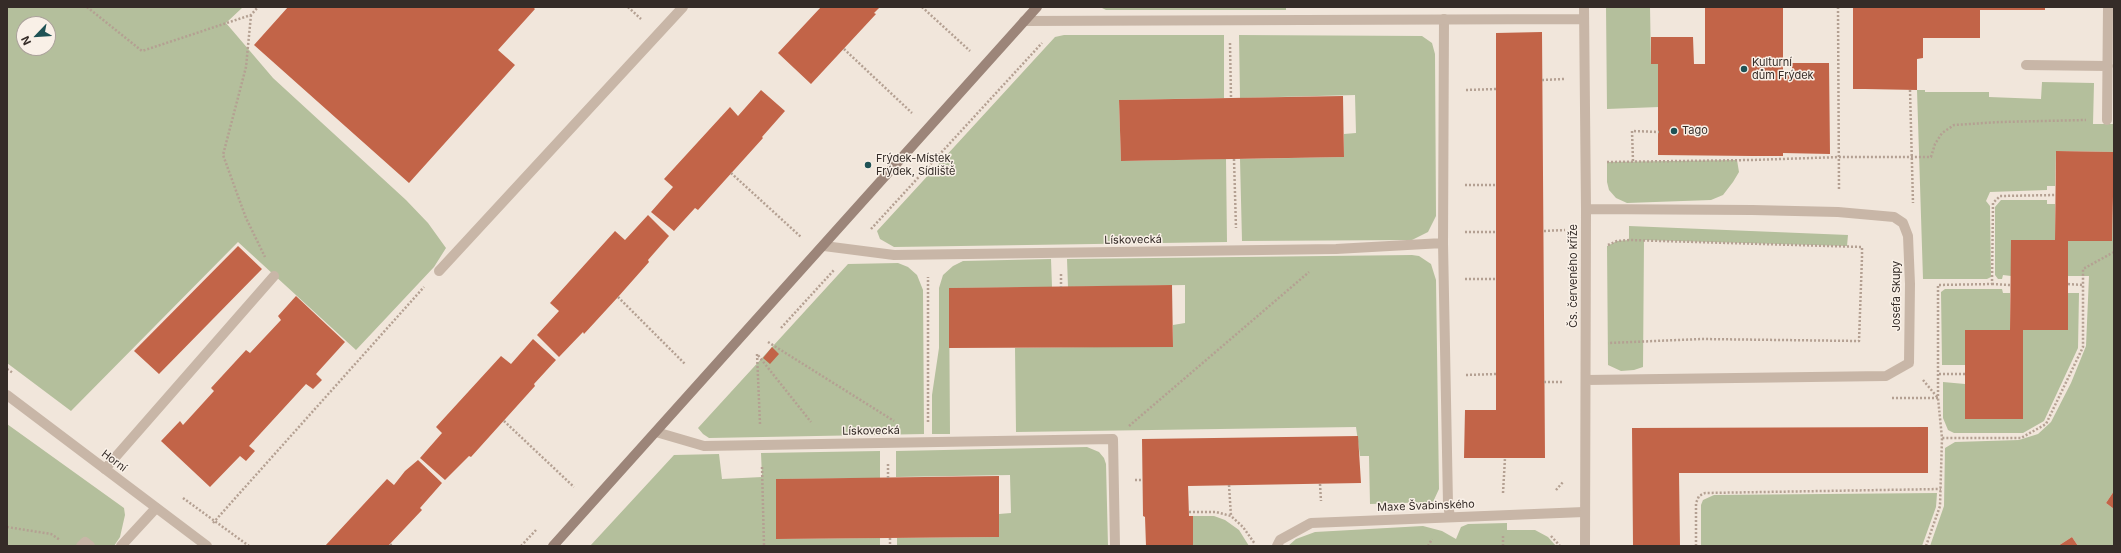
<!DOCTYPE html>
<meta charset="utf-8">
<style>
body{margin:0}
#map{position:relative;width:2121px;height:553px;overflow:hidden;background:#f1e6db;font-family:Inter,sans-serif}
canvas{display:block}
.frame{position:absolute;inset:0;border:8px solid #352c28;pointer-events:none}
.north{position:absolute;left:16px;top:16px;width:40px;height:40px;box-sizing:border-box;background:#f9f0e7;border:1px solid #aba29b;border-radius:50%;rotate:245deg;font-size:11px;font-weight:700;line-height:16px;text-align:center;color:#352c28}
.north::after{content:'';display:block;margin:auto;width:14px;height:18px;background:#1f5255;clip-path:polygon(50% 0,100% 100%,50% 72%,0 100%)}
</style>
<div id="map">
<canvas width="2121" height="553"></canvas>
<div class="frame"></div>
<div class="north">N</div>
</div>
<script>
const ctx = document.querySelector('canvas').getContext('2d');
ctx.lineJoin = 'round';
function paint(path, color) { ctx.fillStyle = color; ctx.fill(path, 'evenodd'); }
const shape = rows => new Path2D(rows.map(r => 'M' + r).join(''));
function stroke(path, color, width, dash) { ctx.strokeStyle = color; ctx.lineWidth = width; ctx.lineCap = dash ? 'butt' : 'round'; ctx.setLineDash(dash || []); ctx.stroke(path); }
function drawText(font, color, halo, rows, align = 'center') {
  ctx.font = font + ' Inter,sans-serif'; ctx.lineWidth = 3; ctx.setLineDash([]); ctx.textBaseline = 'middle'; ctx.strokeStyle = halo; ctx.fillStyle = color; for (const [text, x, y, turn = 0] of rows) {
    ctx.save(); ctx.translate(x, y); ctx.rotate((+turn || 0) * Math.PI / 180); ctx.textAlign = isNaN(turn) ? turn : align; if (halo) ctx.strokeText(text, 0, 0); ctx.fillText(text, 0, 0); ctx.restore();
  }
}
paint(shape([
 [7,7,243,7,226,23,273,78,406,200,428,223,446,248,434,267,356,350,238,242,71,411,7,363],
 [24,24,48,24,48,48,24,48],
 [1100,7,1286,7,1286,10,1106,10],
 [1606,7,1650,7,1651,64,1658,64,1659,107,1607,109],
 [1064,35,1224,35,1224,98,1119,100,1121,161,1226,159,1227,242,894,247,880,239,877,231,1055,37],
 [1239,35,1422,36,1432,43,1435,54,1436,216,1428,232,1412,240,1242,241,1240,159,1344,157,1344,134,1356,133,1355,95,1240,98],
 [2042,82,2094,83,2093,124,2114,124,2114,491,2106,503,2114,509,2114,546,2078,546,2072,537,2058,546,1930,546,1944,506,1945,448,1955,442,2019,440,2038,434,2051,422,2071,383,2086,346,2089,276,2068,276,2068,241,2112,241,2114,152,2056,151,2055,186,2047,186,2047,190,1990,192,1986,201,1990,206,1991,277,1987,279,1923,279,1917,90,1925,90,1925,92,1989,92,1989,97,2041,99],
 [1737,160,1739,172,1733,182,1723,195,1711,200,1627,203,1616,198,1609,190,1607,182,1607,162],
 [2001,200,2047,200,2047,204,2055,204,2055,240,2011,240,2011,276,2003,275,2002,279,1998,279,1995,275,1995,207],
 [1629,226,1848,235,1847,246,1644,240,1643,367,1634,370,1621,371,1608,365,1607,246,1617,241,1629,240],
 [1412,255,1419,256,1431,264,1436,280,1439,489,1433,502,1370,504,1369,456,1360,456,1356,427,1016,432,1015,348,1173,346,1173,325,1185,323,1185,285,1068,287,1067,259],
 [1051,259,1052,287,949,288,950,434,932,434,932,395,939,348,939,288,943,275,953,266,963,261],
 [898,263,908,267,917,275,923,290,924,434,709,438,703,434,698,428,848,264],
 [1945,289,2002,289,2003,293,2010,293,2010,330,1965,330,1965,365,1942,365,1941,292],
 [2068,293,2079,293,2078,348,2044,421,2023,433,1954,433,1948,430,1943,418,1943,382,1965,384,1965,419,2023,419,2023,330,2068,330],
 [7,424,124,508,125,515,120,537,114,546,7,546],
 [1087,447,1099,452,1104,458,1106,464,1108,546,897,546,897,538,999,537,999,514,1011,513,1010,475,896,477,896,451],
 [880,451,880,478,776,479,776,539,880,538,880,546,590,546,674,455,719,454,722,479,762,477,761,453],
 [1937,493,1936,507,1922,546,1701,546,1701,505,1703,500,1714,495],
 [1193,516,1214,516,1225,520,1239,530,1249,546,1193,546],
 [1507,523,1507,530,1535,530,1548,537,1556,546,1288,546,1296,539,1315,532,1423,526,1442,531,1456,539,1461,527,1468,524]
]), '#b4bf9c');
paint(shape([
 [288,7,533,7,535,9,498,50,515,65,409,183,254,45],
 [821,7,880,7,874,13,876,14,811,84,778,53],
 [1705,7,1783,7,1783,75,1792,75,1792,63,1829,63,1830,154,1783,153,1783,156,1752,156,1658,155,1658,64,1651,64,1651,37,1693,37,1694,64,1705,64],
 [1853,7,2045,7,2045,10,1980,10,1980,38,1923,38,1923,58,1917,59,1917,90,1865,89,1853,89],
 [1542,32,1545,458,1464,458,1465,410,1496,410,1496,33],
 [761,90,785,111,762,137,763,138,698,210,695,208,674,231,651,212,673,187,664,179,730,107,738,116],
 [1343,96,1344,157,1121,161,1119,100],
 [2056,151,2114,152,2112,241,2068,241,2068,330,2023,330,2023,419,1965,419,1965,330,2010,330,2011,240,2055,240],
 [648,215,669,236,648,260,649,262,618,297,584,334,583,332,559,357,537,335,559,311,550,303,615,231,625,240],
 [238,246,262,269,159,374,134,351],
 [1172,285,1173,347,949,348,949,288],
 [296,296,345,342,316,374,322,380,313,389,306,384,249,446,255,451,246,461,240,456,210,487,161,441,180,421,183,425,214,391,211,388,246,350,250,353,281,320,278,316],
 [533,339,556,360,534,384,535,386,471,457,469,456,445,480,420,458,442,433,436,427,501,356,511,364],
 [772,347,779,354,770,364,763,358],
 [1928,427,1928,473,1679,473,1680,546,1633,546,1632,428],
 [1358,436,1361,483,1188,486,1189,516,1193,516,1193,546,1146,546,1145,517,1143,516,1142,439],
 [418,460,442,483,420,508,422,510,388,546,325,546,387,479,394,485,405,471],
 [999,476,999,537,776,539,776,479],
 [2114,491,2114,509,2106,503],
 [2072,537,2078,546,2058,546]
]), '#c26448');
stroke(shape([
 [87,7,142,51,251,15,258,7],
 [628,7,641,19],
 [922,7,970,51],
 [1838,7,1839,190],
 [251,15,246,67,223,155,246,218,265,257],
 [1230,43,1231,98],
 [844,49,912,113],
 [1542,80,1564,79],
 [1466,90,1496,89],
 [1910,90,1913,203],
 [1234,159,1236,228],
 [1633,161,1632,131,1659,132],
 [1607,162,1752,160,1840,157,1931,157,1935,144,1942,133,1954,125,2000,122,2086,120],
 [731,173,801,237],
 [1465,185,1496,185],
 [871,229,1042,43],
 [1544,231,1565,230],
 [1465,232,1497,232],
 [1608,245,1617,241,1629,240,1862,247,1862,257,1859,341,1702,339,1608,343],
 [1061,274,1061,287],
 [1465,279,1496,279],
 [1992,284,2010,285],
 [2068,284,2083,285],
 [618,297,685,364],
 [781,328,834,270],
 [768,342,894,421],
 [7,369,13,373],
 [1939,374,1965,374],
 [1466,375,1496,374],
 [1923,380,1938,398,1942,438,2021,438,2046,424,2083,347,2083,269,2114,252],
 [1544,382,1564,382],
 [1892,398,1938,398,1938,285,1992,284,1993,203,2000,196,2055,195],
 [504,421,574,487],
 [928,422,928,277],
 [760,424,757,354,811,422],
 [1129,426,1309,272],
 [888,464,888,478],
 [762,467,764,546],
 [1135,480,1141,480],
 [1320,484,1321,501],
 [1229,485,1231,516],
 [1556,490,1563,482],
 [1503,493,1505,458],
 [183,498,249,546],
 [1189,512,1216,512,1231,516,1243,527,1255,544],
 [213,523,424,287],
 [7,527,51,534,60,540],
 [1503,536,1503,546],
 [1551,536,1560,546],
 [890,538,890,546],
 [390,544,392,546],
 [521,546,536,530],
 [1428,546,1432,539],
 [1696,546,1696,503,1699,496,1705,493,1941,489],
 [1926,546,1940,506,1942,438]
]), '#b4a092', 2.5, [2, 2]);
stroke(shape([
 [1444,19,1443,243,1448,504,1450,517],
 [2026,65,2108,66],
 [2107,120,2108,7],
 [824,246,894,255,1336,249,1443,243],
 [439,271,683,7],
 [656,432,704,446,1113,439,1115,546],
 [105,469,274,276],
 [81,546,85,542,90,546],
 [121,546,156,508],
 [1277,546,1280,540,1311,523,1584,512]
]), '#c8b6a7', 10);
stroke(shape([
 [1584,7,1586,209,1585,546],
 [1024,21,1584,19],
 [1586,380,1886,376,1909,363,1910,284,1908,236,1903,223,1894,217,1838,212,1752,210,1586,209],
 [7,395,207,546]
]), '#c8b6a7', 10);
stroke(shape([
 [553,546,1037,7]
]), '#9c8579', 10);
for (const [x, y, r, color] of [
 [1744,69,4,"#1f5255"],
 [1674,131,4,"#1f5255"],
 [868,165,4,"#1f5255"]
]) { const dot = new Path2D(); dot.arc(x, y, r, 0, 2 * Math.PI); ctx.fillStyle = color; ctx.fill(dot); stroke(dot, '#f9f0e7', 1.5); }
drawText('11px', '#352c28', '#f9f0e7', [
 ["Kulturní",1752,63],
 ["dům Frýdek",1752,76],
 ["Tago",1682,131],
 ["Frýdek-Místek,",876,159],
 ["Frýdek, Sídliště",876,172]
], 'left');
drawText('11px', '#352c28', '#f9f0e7', [
 ["Lískovecká",1133,240,-1],
 ["Čs. červeného kříže",1574,276,-90],
 ["Josefa Skupy",1897,296,-90],
 ["Lískovecká",871,431,-1],
 ["Horní",114,461,37],
 ["Maxe Švabinského",1426,506,-2]
]);
</script>
